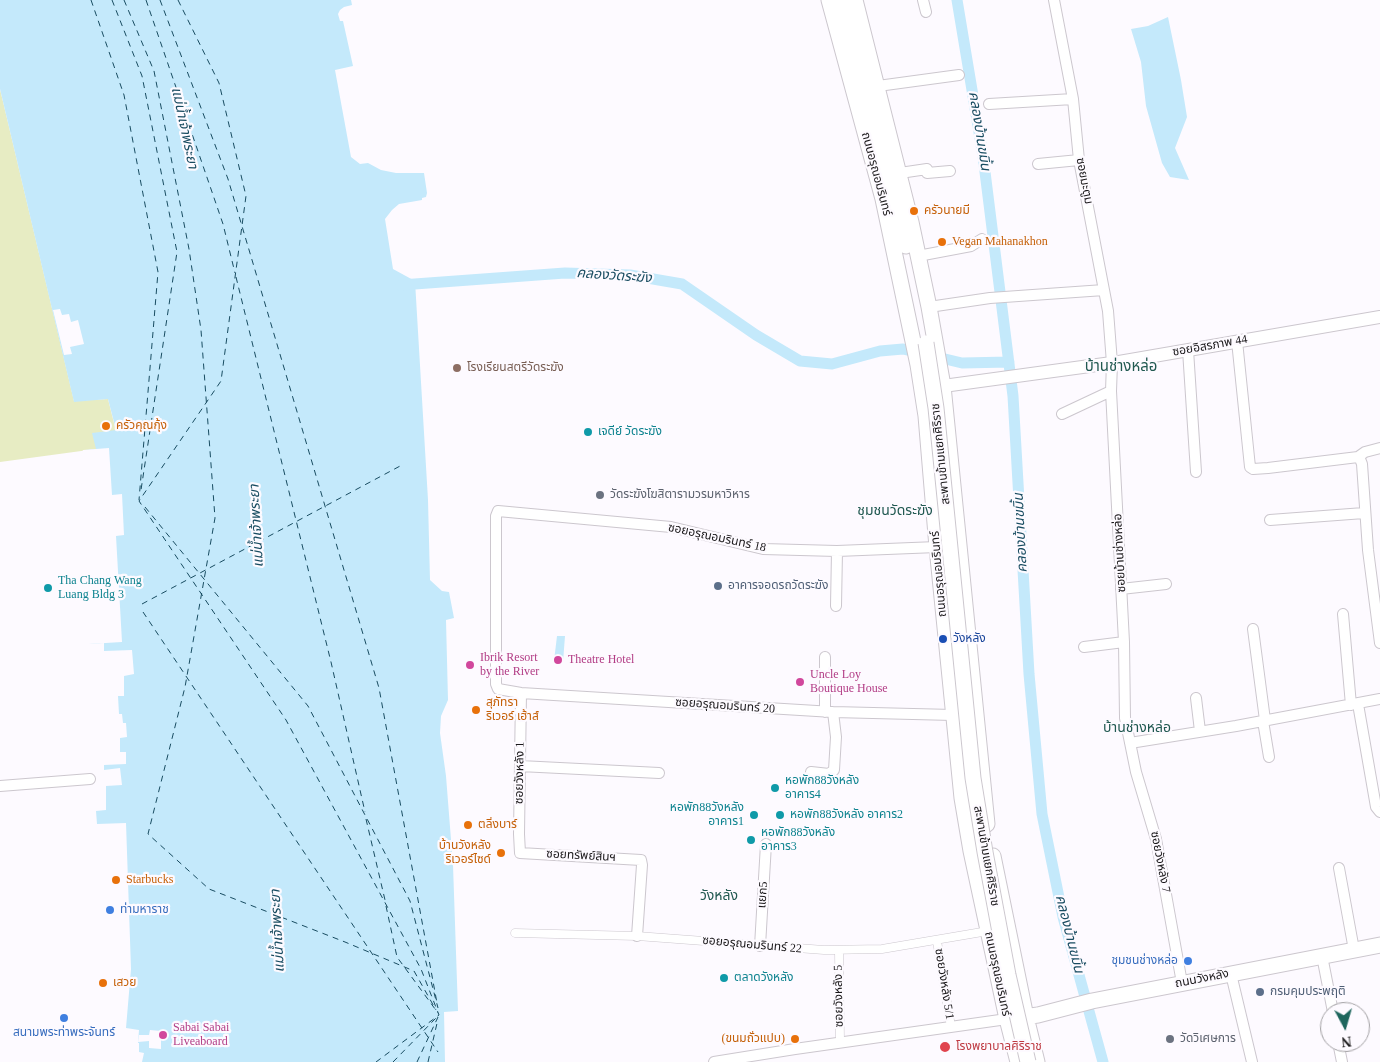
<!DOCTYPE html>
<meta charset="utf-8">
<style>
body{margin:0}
#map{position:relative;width:1380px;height:1062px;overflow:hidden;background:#fdfaff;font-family:"Times New Roman",serif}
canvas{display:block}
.north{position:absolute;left:1320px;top:1002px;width:50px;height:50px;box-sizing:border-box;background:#fdfaff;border:1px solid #a2a0a3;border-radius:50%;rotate:174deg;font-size:14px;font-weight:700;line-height:20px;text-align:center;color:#1a181a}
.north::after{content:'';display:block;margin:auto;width:18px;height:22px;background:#1e665d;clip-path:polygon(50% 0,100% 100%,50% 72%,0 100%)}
</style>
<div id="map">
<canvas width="1380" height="1062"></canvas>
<div class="north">N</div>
</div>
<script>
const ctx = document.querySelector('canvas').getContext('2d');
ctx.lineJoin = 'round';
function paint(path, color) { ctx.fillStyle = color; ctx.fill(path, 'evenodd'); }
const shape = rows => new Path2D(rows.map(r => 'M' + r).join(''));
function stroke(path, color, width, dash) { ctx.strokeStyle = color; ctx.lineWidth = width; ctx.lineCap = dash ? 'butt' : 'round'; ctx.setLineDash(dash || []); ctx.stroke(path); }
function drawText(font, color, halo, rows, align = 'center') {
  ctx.font = font + ' "Times New Roman","Noto Sans Thai",serif'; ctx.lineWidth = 4.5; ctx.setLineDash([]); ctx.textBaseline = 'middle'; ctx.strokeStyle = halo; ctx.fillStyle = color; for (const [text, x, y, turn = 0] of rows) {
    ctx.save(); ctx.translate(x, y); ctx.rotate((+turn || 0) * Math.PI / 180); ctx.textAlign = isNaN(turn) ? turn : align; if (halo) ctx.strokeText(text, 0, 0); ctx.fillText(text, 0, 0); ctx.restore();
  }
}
paint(shape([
 [0,89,74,401,108,399,116,431,96,449,0,462]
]), '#e7ecc3');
paint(shape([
 [0,0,351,0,352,5,344,7,340,10,338,14,340,21,343,21,353,66,335,70,351,157,360,164,368,163,381,170,396,173,424,173,427,193,426,197,422,198,422,200,399,204,392,210,385,219,393,269,415,281,428,500,430,580,442,591,449,592,454,618,446,620,448,700,441,716,440,733,446,776,453,865,458,1011,444,1012,445,1062,142,1062,144,1053,139,1052,139,1043,138,1043,139,1030,126,1028,131,969,126,823,97,824,96,811,106,810,106,786,122,785,120,768,104,770,104,765,126,764,126,752,120,752,120,738,127,737,126,723,123,723,122,714,119,714,118,696,124,696,124,676,134,674,132,650,104,651,104,643,89,644,90,567,85,450,96,449,92,433,116,430,108,399,74,402,0,89],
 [1168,17,1181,80,1187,117,1175,148,1189,180,1170,177,1162,163,1146,106,1141,62,1131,29,1148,26],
 [557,636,565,636,563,662,554,661]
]), '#c4e9fb');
paint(shape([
 [60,309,62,315,69,314,71,322,78,320,84,344,70,347,72,354,64,355,53,310],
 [109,448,112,495,122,494,124,535,116,536,122,642,89,644,87,609,87,567,82,510,81,456,83,450],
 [150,1030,161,1031,161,1049,149,1048,149,1041,138,1042,139,1035,149,1035]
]), '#fdfaff');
stroke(shape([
 [957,0,983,156,1013,396,1029,674,1042,814,1063,917,1103,1062],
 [401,285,565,273,630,275,682,284,756,335,800,361,832,364,880,351,903,349,962,363,1009,362]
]), '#c4e9fb', 11);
stroke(shape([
 [91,0,124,95,158,272,139,500],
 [112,0,142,76,177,252,141,490],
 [124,0,154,71,189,249,201,330,215,518,185,687,148,834,209,889,345,942,414,971,436,1010],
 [146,0,223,224,235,273],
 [160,0,228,179,379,688,437,1003],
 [178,0,219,83,246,196,221,381,139,501,286,720,421,969,439,1015,376,1062],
 [236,277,331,662,365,812],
 [145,507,308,706,410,901,438,1008],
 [142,604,402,465],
 [143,612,438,1052],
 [366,819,385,900],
 [386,906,397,957,438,1013],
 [393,1062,436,1018],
 [417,1062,438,1017],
 [428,1062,438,1019]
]), '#184c61', 1, [6, 5]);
const pedestrian = shape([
 [515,933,637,936,824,950,882,949,988,931],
 [937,941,951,1027],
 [839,950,840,1043]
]);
const minor = shape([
 [923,0,926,12],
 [1054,0,1073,99,1079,160,1108,311,1112,363,1111,391,1124,642,1125,718,1136,772,1156,839,1182,983],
 [878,86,959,75],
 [989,104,1073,99],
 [1038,164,1079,160],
 [900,173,927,169,927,173,950,171],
 [918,256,971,246,982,239],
 [929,307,990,298,1104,290],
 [1237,341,1250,467,1253,469,1268,468,1358,457,1365,452,1380,448],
 [1188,350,1196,472],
 [1062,414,1111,391],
 [1358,457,1360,459,1362,464,1368,550,1380,643],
 [1270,520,1364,513],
 [937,547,837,551,763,549,671,527,498,511,496,516,496,684,498,689,521,693,833,712,953,715],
 [1121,589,1166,584],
 [836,606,837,551],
 [1343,614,1351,705],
 [1253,629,1265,720],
 [1084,647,1124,642],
 [521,693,519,834,520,853,641,860,642,865,637,936],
 [1196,698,1200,731],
 [1358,704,1376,807,1380,812],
 [825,712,825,657],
 [1263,721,1269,757],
 [1130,743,1236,726,1380,699],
 [520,766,659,773],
 [811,772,829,774,834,770,836,737,833,712],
 [0,786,90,779],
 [1339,868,1354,950],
 [760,946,766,844],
 [1322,956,1333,1012],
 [1231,974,1252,1062],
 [1338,1042,1342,1062],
 [714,1062,795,1049,1007,1019]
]);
const tertiary = shape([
 [936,387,1119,362,1380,317]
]);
const secondary = shape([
 [829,0,883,199,918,365,926,416,937,547,962,798,971,851,1007,1019,1018,1062],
 [843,0,879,134,906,246],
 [855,0,911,222,929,307,943,386,987,824],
 [993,856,1026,1017,1037,1062],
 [1016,1018,1038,1015,1092,1001,1380,945]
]);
stroke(pedestrian, '#ccc7ce', 9);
stroke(minor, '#ccc7ce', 12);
stroke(tertiary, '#ccc7ce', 14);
stroke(secondary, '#ccc7ce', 17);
stroke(pedestrian, '#fff', 8);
stroke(minor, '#fff', 10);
stroke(tertiary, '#fff', 12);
stroke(secondary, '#fff', 15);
const secondaryBridge = shape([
 [926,343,936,408,973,778,985,852,1008,975,1028,1062]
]);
stroke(secondaryBridge, '#ccc7ce', 17, []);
stroke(secondaryBridge, '#fff', 15);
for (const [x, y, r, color] of [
 [914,211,5,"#e8710a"],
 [942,242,5,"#e8710a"],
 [457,368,5,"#8d6e63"],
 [106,426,5,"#e8710a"],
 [588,432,5,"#0f9aa8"],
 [600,495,5,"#6b7280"],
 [718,586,5,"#5c6f8a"],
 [48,588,5,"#0f9aa8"],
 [943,639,5,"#1a4fb4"],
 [558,660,5,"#d1479c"],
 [470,665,5,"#d1479c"],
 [800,682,5,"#d1479c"],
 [476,710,5,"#e8710a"],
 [775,788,5,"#0f9aa8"],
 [754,815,5,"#0f9aa8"],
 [780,815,5,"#0f9aa8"],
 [468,825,5,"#e8710a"],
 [751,840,5,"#0f9aa8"],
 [501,853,5,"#e8710a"],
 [116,880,5,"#e8710a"],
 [110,910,5,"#3f7fe0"],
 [1188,961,5,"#3f7fe0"],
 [724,978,5,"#0f9aa8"],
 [103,983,5,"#e8710a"],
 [1260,992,5,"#5c6f8a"],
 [64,1018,5,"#3f7fe0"],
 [163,1035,5,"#d1479c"],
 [795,1039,5,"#e8710a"],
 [1170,1039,5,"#6b7280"],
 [945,1047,6,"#e0444e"]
]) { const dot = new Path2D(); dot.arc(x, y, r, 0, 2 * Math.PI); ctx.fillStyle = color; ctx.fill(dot); stroke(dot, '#fdfaff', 2); }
drawText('12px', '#1a181a', '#fdfaff', [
 ["ถนนอรุณอมรินทร์",876,174,75],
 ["ซอยมะตูม",1084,181,79],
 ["ซอยอิสรภาพ 44",1210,346,-10],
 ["สะพานข้ามแยกศิริราช",941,454,-96],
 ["ซอยอรุณอมรินทร์ 18",717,538,12],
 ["ซอยบ้านช่างหล่อ",1120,553,-93],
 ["ถนนอรุณอมรินทร์",939,574,-95],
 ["ซอยอรุณอมรินทร์ 20",725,706,4],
 ["ซอยวังหลัง 1",520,773,-89],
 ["ซอยทรัพย์สินฯ",581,856,3],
 ["สะพานข้ามแยกศิริราช",986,856,80],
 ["ซอยวังหลัง 7",1160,862,79],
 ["แยก5",763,895,-86],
 ["ซอยอรุณอมรินทร์ 22",752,945,5],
 ["ถนนอรุณอมรินทร์",997,974,78],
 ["ถนนวังหลัง",1202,979,-11],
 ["ซอยวังหลัง 5/1",944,984,81],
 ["ซอยวังหลัง 5",839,996,-91]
]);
drawText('12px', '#c56008', '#fdfaff', [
 ["ครัวนายมี",924,211],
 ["Vegan Mahanakhon",952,242],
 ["ครัวคุณกุ้ง",116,426],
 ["สุภัทรา",486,703],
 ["ริเวอร์ เฮ้าส์",486,717],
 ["ตลิ่งบาร์",478,825],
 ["บ้านวังหลัง",491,846,"right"],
 ["ริเวอร์ไซด์",491,860,"right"],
 ["Starbucks",126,880],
 ["เสวย",113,983],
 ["(ขนมถั่วแปบ)",785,1039,"right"]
], 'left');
drawText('12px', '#785e54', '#fdfaff', [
 ["โรงเรียนสตรีวัดระฆัง",467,368]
], 'left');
drawText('12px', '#0d838f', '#fdfaff', [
 ["เจดีย์ วัดระฆัง",598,432],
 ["Tha Chang Wang",58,581],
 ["Luang Bldg 3",58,595],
 ["หอพัก88วังหลัง",785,781],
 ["อาคาร4",785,795],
 ["หอพัก88วังหลัง",744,808,"right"],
 ["อาคาร1",744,822,"right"],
 ["หอพัก88วังหลัง อาคาร2",790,815],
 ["หอพัก88วังหลัง",761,833],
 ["อาคาร3",761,847],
 ["ตลาดวังหลัง",734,978]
], 'left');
drawText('12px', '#5b616d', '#fdfaff', [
 ["วัดระฆังโฆสิตารามวรมหาวิหาร",610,495],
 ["วัดวิเศษการ",1180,1039]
], 'left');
drawText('12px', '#4e5e75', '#fdfaff', [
 ["อาคารจอดรถวัดระฆัง",728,586],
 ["กรมคุมประพฤติ",1270,992]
], 'left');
drawText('12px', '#164399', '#fdfaff', [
 ["วังหลัง",953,639]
], 'left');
drawText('12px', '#b23c85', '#fdfaff', [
 ["Ibrik Resort",480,658],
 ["by the River",480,672],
 ["Theatre Hotel",568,660],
 ["Uncle Loy",810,675],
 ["Boutique House",810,689],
 ["Sabai Sabai",173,1028],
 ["Liveaboard",173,1042]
], 'left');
drawText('12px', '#366cbe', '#fdfaff', [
 ["ท่ามหาราช",120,910],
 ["ชุมชนช่างหล่อ",1178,961,"right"],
 ["สนามพระท่าพระจันทร์",64,1033,"center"]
], 'left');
drawText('12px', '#be3a42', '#fdfaff', [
 ["โรงพยาบาลศิริราช",956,1047]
], 'left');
drawText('italic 14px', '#184c61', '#fdfaff', [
 ["แม่น้ำเจ้าพระยา",184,128,78],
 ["คลองบ้านขมิ้น",979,131,81],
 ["คลองวัดระฆัง",614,276,4],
 ["แม่น้ำเจ้าพระยา",257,526,-93],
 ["คลองบ้านขมิ้น",1021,533,-93],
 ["แม่น้ำเจ้าพระยา",278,931,-93],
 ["คลองบ้านขมิ้น",1069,934,76]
]);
drawText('14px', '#215951', '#fdfaff', [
 ["ชุมชนวัดระฆัง",895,511],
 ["บ้านช่างหล่อ",1137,728],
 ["วังหลัง",719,896]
]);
drawText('15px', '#215951', '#fdfaff', [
 ["บ้านช่างหล่อ",1121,367]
]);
</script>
